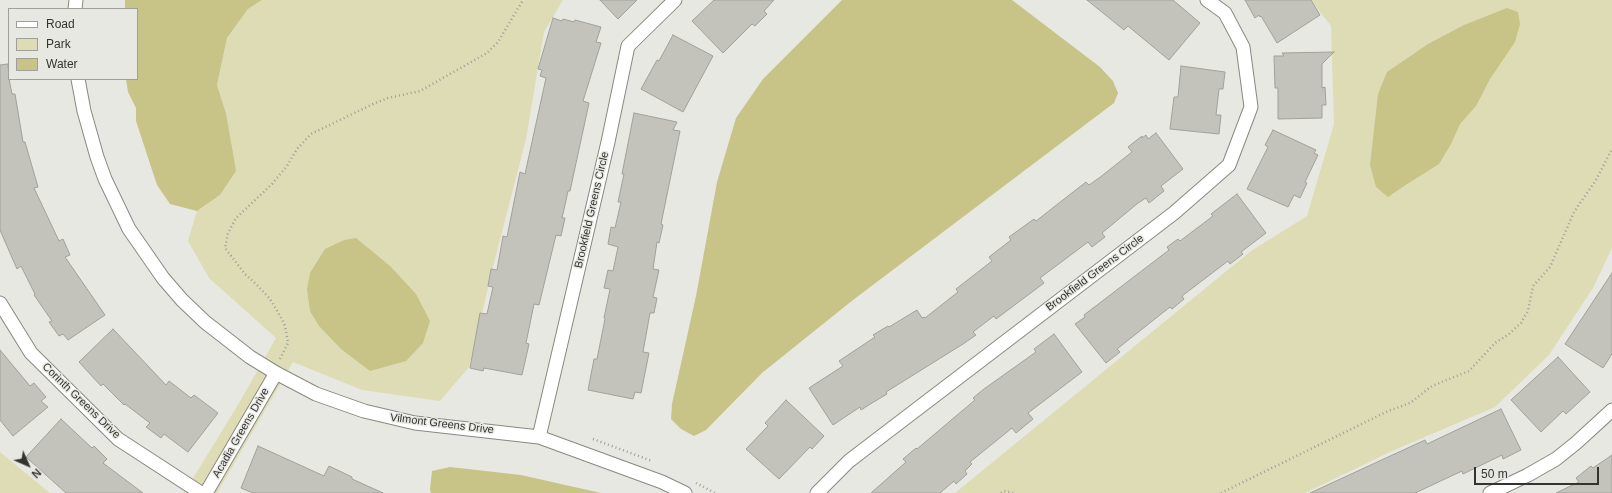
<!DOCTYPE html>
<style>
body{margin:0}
#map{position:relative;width:1612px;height:493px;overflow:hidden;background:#e8e8e2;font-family:Arial,sans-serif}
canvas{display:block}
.legend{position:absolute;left:8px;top:8px;width:130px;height:72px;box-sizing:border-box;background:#e8e8e2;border:1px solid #a0a09b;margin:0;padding:5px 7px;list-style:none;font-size:12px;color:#333330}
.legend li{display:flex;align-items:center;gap:8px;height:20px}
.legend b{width:20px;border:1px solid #a0a09b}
.north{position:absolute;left:8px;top:445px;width:40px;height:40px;-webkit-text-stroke:3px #e8e8e2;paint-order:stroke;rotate:135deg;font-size:11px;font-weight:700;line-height:16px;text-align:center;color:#333330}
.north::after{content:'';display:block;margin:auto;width:14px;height:18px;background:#333330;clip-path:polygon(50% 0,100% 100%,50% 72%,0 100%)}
.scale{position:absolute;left:1474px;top:467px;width:125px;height:18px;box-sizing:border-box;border:2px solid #333330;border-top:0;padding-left:5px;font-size:12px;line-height:14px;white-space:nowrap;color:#333330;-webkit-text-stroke:3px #e8e8e2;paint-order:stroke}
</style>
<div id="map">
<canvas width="1612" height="493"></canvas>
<ul class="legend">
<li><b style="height:5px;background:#fff"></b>Road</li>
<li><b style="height:11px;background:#dedcb5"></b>Park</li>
<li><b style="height:11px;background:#c8c487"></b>Water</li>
</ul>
<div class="north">N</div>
<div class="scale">50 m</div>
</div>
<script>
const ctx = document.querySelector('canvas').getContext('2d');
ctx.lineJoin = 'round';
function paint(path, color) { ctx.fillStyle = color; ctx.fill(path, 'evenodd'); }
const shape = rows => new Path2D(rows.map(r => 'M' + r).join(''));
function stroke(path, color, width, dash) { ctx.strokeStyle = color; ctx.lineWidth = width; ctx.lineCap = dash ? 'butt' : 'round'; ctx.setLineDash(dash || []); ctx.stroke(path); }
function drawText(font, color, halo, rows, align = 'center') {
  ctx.font = font + ' Arial,sans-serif'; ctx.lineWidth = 3; ctx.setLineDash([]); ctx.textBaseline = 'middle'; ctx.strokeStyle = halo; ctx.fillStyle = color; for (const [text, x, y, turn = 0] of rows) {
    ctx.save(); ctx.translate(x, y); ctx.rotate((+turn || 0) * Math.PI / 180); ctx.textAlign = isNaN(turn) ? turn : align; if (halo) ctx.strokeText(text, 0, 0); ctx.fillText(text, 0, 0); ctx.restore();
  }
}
paint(shape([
 [262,0,563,0,544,32,526,139,496,255,469,367,440,401,362,390,293,362,217,493,184,493,239,403,276,338,209,278,188,241,197,211,220,195,235,171,226,113,217,85,227,38,248,9],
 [1311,0,1612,0,1612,248,1593,288,1549,355,1495,407,1392,451,1305,493,955,493,1251,251,1307,216,1334,124,1331,26],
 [0,452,50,493,0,493]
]), '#dedcb5');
paint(shape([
 [125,0,262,0,248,9,227,38,217,85,226,113,236,171,220,195,197,211,170,204,157,185,136,121,136,108,128,92,126,79,137,79,137,9,125,9],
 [842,0,1012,0,1100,67,1113,81,1118,93,1114,103,853,300,762,373,706,430,694,436,681,429,671,419,672,404,696,296,717,182,736,118,763,79],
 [1507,8,1518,12,1520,24,1515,42,1490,79,1476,106,1460,124,1451,144,1439,164,1404,186,1388,197,1376,187,1370,165,1378,94,1387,72,1428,44,1464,25],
 [356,238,390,266,416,294,430,321,423,343,406,361,370,371,341,349,319,326,310,311,307,289,310,273,325,249,344,240],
 [450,467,521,475,601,493,431,493,430,489,432,471]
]), '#c8c487');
const building = shape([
 [600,0,637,0,618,19,600,0],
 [714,0,774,0,764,11,767,14,755,26,752,24,723,53,692,21,714,0],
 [1087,0,1173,0,1200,23,1169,60,1128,26,1124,30,1087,0],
 [1245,0,1311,0,1320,15,1277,43,1261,16,1260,17,1259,15,1255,18,1245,0],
 [553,18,562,21,563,19,574,22,575,20,601,27,596,42,601,43,583,101,589,103,570,191,568,191,565,205,562,218,565,218,561,236,556,235,539,305,534,304,526,343,529,344,522,375,484,368,483,371,470,368,480,313,487,314,493,287,488,286,491,269,497,270,503,236,507,237,520,172,525,174,546,78,540,76,542,70,538,69,553,18],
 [673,35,713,56,683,112,641,89,657,60,659,61,673,35],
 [1334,52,1322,64,1322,88,1325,87,1326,105,1322,105,1322,118,1278,119,1278,88,1275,88,1274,56,1284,56,1282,53,1334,52],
 [8,64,9,79,12,94,15,94,23,142,25,142,38,187,34,188,59,241,63,239,70,255,65,257,105,315,68,340,63,334,59,336,49,322,52,321,34,295,35,294,21,266,17,269,0,230,0,65,8,64],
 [1181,66,1225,72,1223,89,1219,89,1216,115,1221,115,1219,134,1170,129,1174,97,1178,97,1181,66],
 [634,113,677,122,673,130,680,131,661,224,663,225,659,243,657,242,653,269,659,270,653,297,657,298,654,313,650,313,643,352,649,353,641,393,635,392,633,399,588,390,594,359,597,359,605,319,604,318,610,289,604,288,608,270,613,271,618,247,608,244,611,227,615,228,621,202,618,202,624,174,622,174,634,113],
 [1273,130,1316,150,1314,153,1318,155,1305,182,1307,183,1300,198,1294,195,1288,207,1247,189,1268,147,1265,145,1273,130],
 [1156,133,1183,169,1161,186,1164,191,1149,203,1146,198,1138,203,1102,233,1105,237,1092,247,1088,242,1040,278,1044,283,996,319,994,316,973,332,976,335,963,344,886,392,887,394,872,403,861,410,860,407,833,425,809,388,843,366,839,361,875,337,873,335,888,326,889,327,917,310,922,318,924,317,925,318,958,292,956,289,992,261,989,257,1011,240,1009,237,1034,219,1036,221,1086,182,1089,185,1099,178,1132,152,1128,147,1142,136,1142,138,1146,135,1148,139,1156,133],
 [1237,194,1266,233,1241,252,1243,254,1230,264,1228,261,1182,296,1184,299,1172,309,1170,307,1117,349,1120,352,1106,363,1075,324,1085,317,1084,315,1169,250,1167,247,1178,239,1180,241,1213,216,1211,214,1237,194],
 [1612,273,1612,354,1603,368,1565,344,1612,273],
 [113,329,166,385,169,381,191,398,194,395,218,413,188,452,164,434,161,438,146,427,150,423,125,404,124,405,103,384,101,386,79,362,113,329],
 [1054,334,1082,372,1028,413,1033,419,1016,433,1012,428,970,462,972,464,965,471,967,474,956,484,954,481,940,493,871,493,906,462,903,459,916,448,917,449,975,400,973,398,984,389,1036,352,1034,349,1054,334],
 [0,350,30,386,34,383,46,397,41,401,48,407,13,436,0,420,0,350],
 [1558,357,1590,392,1566,414,1563,411,1541,432,1511,400,1558,357],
 [786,400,824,436,812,449,810,447,779,479,746,449,768,426,765,423,786,400],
 [1501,409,1521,450,1503,459,1502,455,1463,474,1462,471,1415,493,1310,493,1425,440,1427,444,1501,409],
 [61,419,92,448,94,446,107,459,103,463,143,493,66,493,26,457,61,419],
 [258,446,324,476,329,466,352,477,352,479,383,493,253,493,241,488,258,446],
 [1612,455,1612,493,1556,493,1579,482,1576,478,1591,466,1593,468,1612,455]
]);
paint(building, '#c3c3bc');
stroke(building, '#a1a19b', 1);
const street = shape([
 [75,9,76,0],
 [78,79,84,111,97,157,105,179,129,229,163,278,182,300,205,322,250,357,276,373,316,394,364,411,415,423,539,437,662,482,685,493],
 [0,303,31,353,118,439,201,493],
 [539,437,608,142,628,46,675,0],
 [206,493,276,373],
 [817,493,849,461,1174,213,1229,165,1251,107,1243,47,1225,13,1207,0],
 [1490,493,1528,475,1556,459,1576,443,1612,410]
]);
stroke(street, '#898983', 15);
stroke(shape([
 [280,359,288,343,285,326,282,319,270,299,257,285,245,274,225,248,228,233,236,218,272,184,287,166,297,149,311,134,373,104,388,98,420,91,487,53,498,42,523,0],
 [593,439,652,461],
 [696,483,715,493],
 [1001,493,1004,491,1015,493],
 [1221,493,1388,411,1410,403,1432,386,1469,371,1495,343,1509,334,1521,323,1528,311,1533,286,1550,267,1574,212,1596,180,1612,149]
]), '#9f9f9a', 2.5, [1, 3]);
stroke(street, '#fff', 13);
drawText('11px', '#333330', '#e8e8e2', [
 ["Brookfield Greens Circle",592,210,-77],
 ["Brookfield Greens Circle",1095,273,-37],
 ["Corinth Greens Drive",81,401,44],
 ["Vilmont Greens Drive",442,424,7],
 ["Acadia Greens Drive",241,433,-60]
]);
</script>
